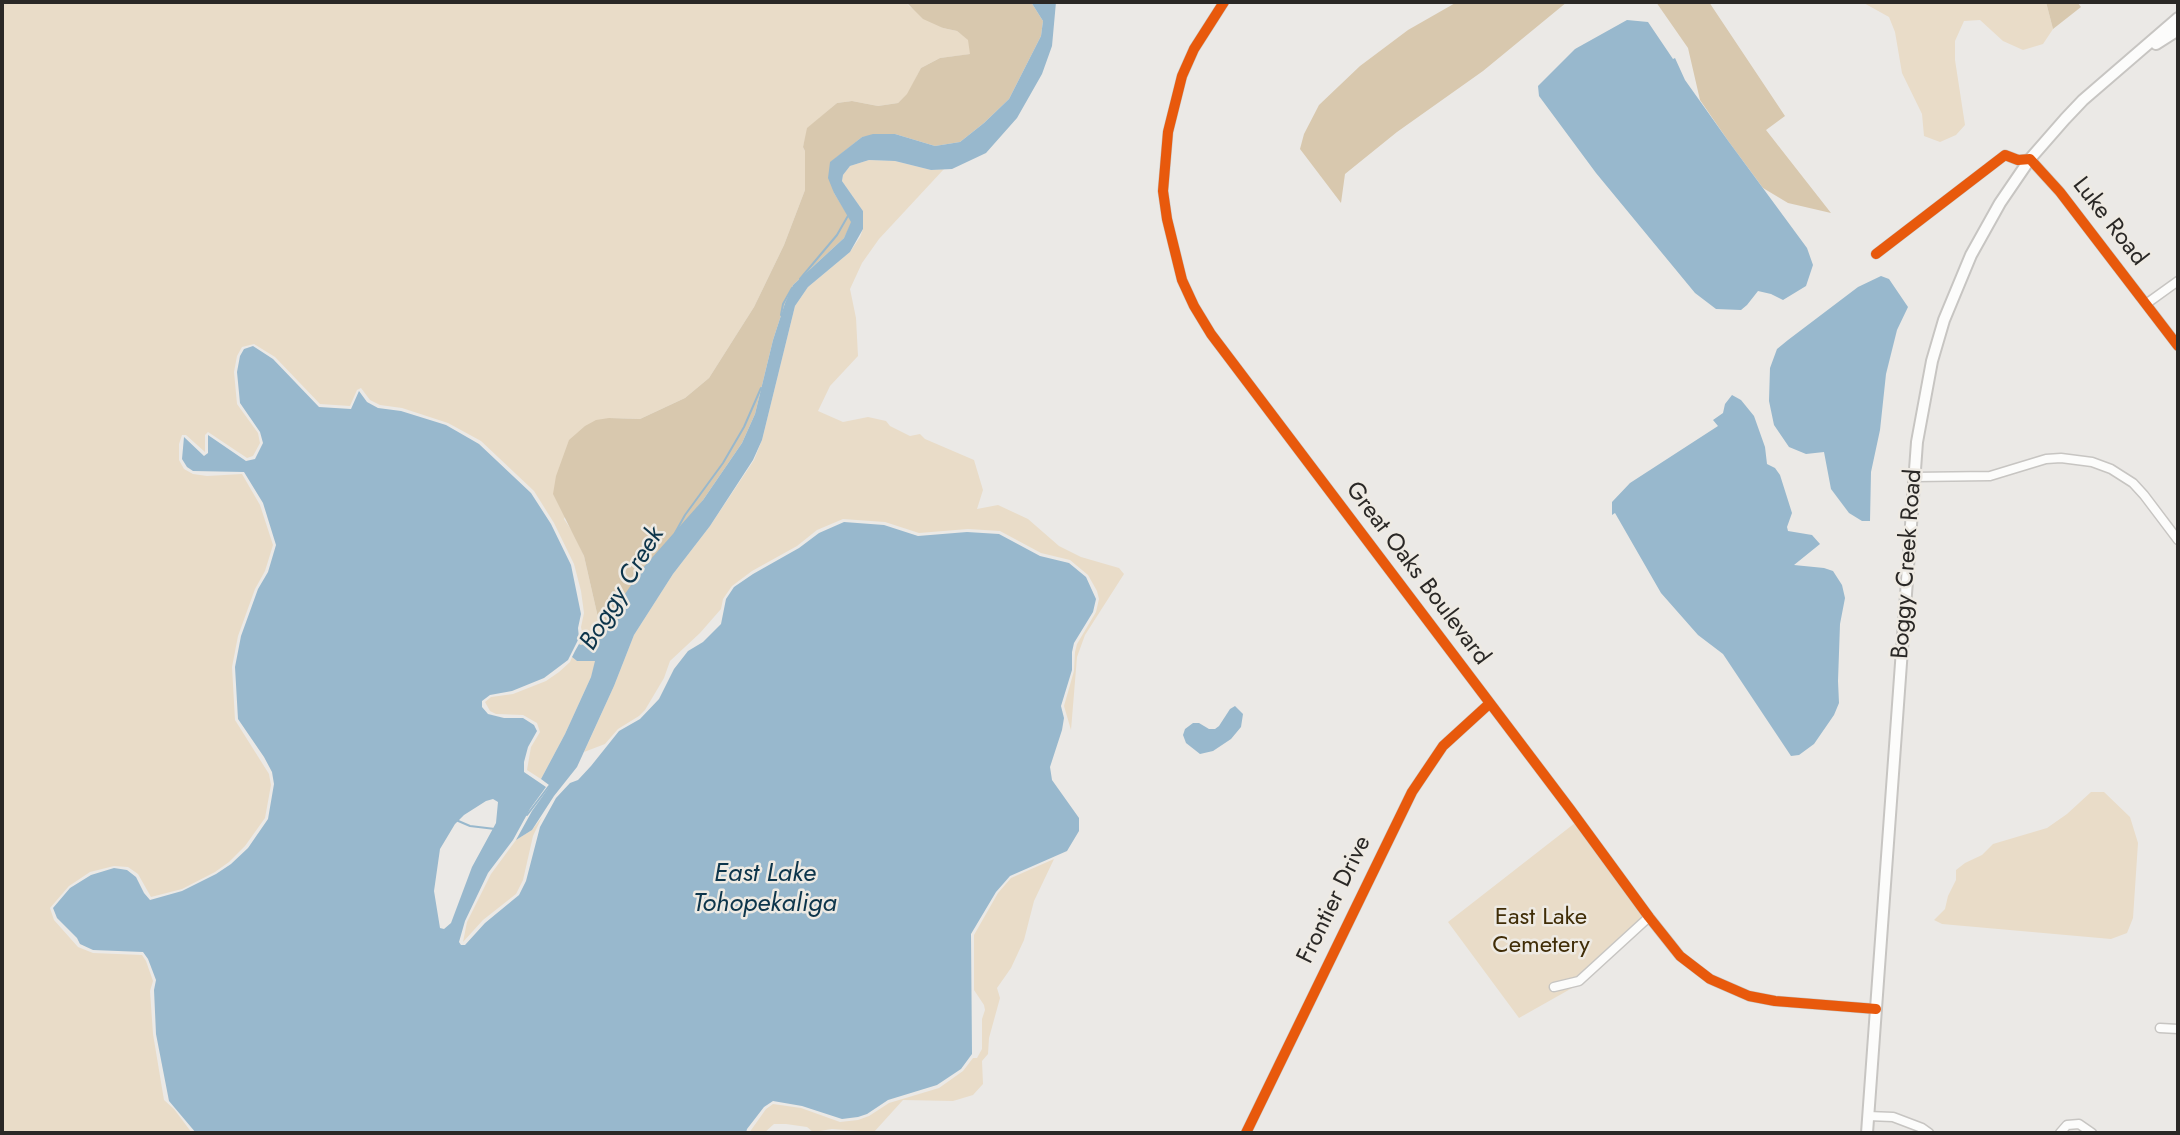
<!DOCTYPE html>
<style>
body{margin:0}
#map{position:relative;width:2180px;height:1135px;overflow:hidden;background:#ebe9e6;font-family:Jost,sans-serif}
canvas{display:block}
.frame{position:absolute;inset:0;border:4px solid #2a2826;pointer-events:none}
</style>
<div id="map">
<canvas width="2180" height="1135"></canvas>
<div class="frame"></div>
</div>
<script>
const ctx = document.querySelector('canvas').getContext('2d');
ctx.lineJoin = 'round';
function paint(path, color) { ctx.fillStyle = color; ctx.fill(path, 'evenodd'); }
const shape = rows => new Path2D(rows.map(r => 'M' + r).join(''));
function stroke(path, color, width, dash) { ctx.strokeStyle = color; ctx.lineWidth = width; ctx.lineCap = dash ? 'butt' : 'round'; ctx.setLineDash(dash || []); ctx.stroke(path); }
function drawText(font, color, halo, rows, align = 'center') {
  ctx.font = font + ' Jost,sans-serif'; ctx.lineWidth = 5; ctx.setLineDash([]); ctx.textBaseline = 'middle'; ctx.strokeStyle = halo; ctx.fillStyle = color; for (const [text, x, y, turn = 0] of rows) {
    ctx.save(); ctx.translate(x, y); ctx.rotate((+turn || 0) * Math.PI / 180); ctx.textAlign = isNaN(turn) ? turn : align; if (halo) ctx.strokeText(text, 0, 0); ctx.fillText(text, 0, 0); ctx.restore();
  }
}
paint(shape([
 [2,2,906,2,909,6,943,28,957,31,969,40,971,54,940,58,921,68,908,94,898,103,878,106,852,101,837,103,808,128,803,147,805,151,805,190,784,245,754,307,709,378,685,398,640,419,609,418,564,519,574,534,584,556,602,635,594,640,581,645,579,644,583,637,581,627,584,613,581,591,574,564,554,523,534,491,481,441,448,423,402,408,380,405,370,400,361,388,357,390,350,406,320,404,275,357,254,344,242,347,237,356,234,372,237,404,258,433,260,443,253,456,247,458,208,432,205,435,205,452,186,435,182,435,179,444,179,460,184,469,193,474,207,476,242,474,260,505,273,545,265,571,255,589,238,636,232,667,235,720,269,774,271,785,265,818,245,846,229,862,215,872,182,889,151,897,138,874,128,867,114,866,90,872,69,886,50,908,54,920,78,947,93,953,142,955,146,961,153,981,150,991,153,1034,164,1100,174,1109,192,1133,2,1133],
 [1862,2,2046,2,2053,29,2043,44,2023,50,2003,41,1980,20,1964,21,1955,41,1955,60,1965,125,1956,135,1940,142,1924,136,1922,114,1902,73,1895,32,1889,17],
 [869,160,895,161,931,170,944,169,879,239,862,263,850,289,856,318,858,356,830,386,818,411,843,422,868,417,886,421,890,426,910,436,920,434,925,439,974,460,983,490,977,509,998,505,1028,519,1059,546,1081,557,1119,568,1124,574,1085,635,1077,657,1071,730,1064,706,1074,671,1075,652,1077,644,1096,612,1099,599,1097,591,1088,575,1070,560,1041,553,1000,531,968,529,919,533,885,522,843,519,817,530,797,546,752,571,732,586,723,599,721,609,700,633,670,661,664,678,645,710,639,716,618,729,605,744,584,752,614,686,634,635,673,574,710,526,754,460,762,440,795,306,808,287,850,252,860,237,863,229,863,211,842,181,843,175,850,166],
 [572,657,577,661,596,661,591,677,565,734,541,779,527,770,531,747,540,732,537,723,523,715,496,714,490,711,485,702,491,697,513,694,546,681,559,672,570,662],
 [2091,792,2104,792,2130,817,2138,843,2133,918,2127,933,2111,939,1942,924,1934,920,1945,909,1948,896,1956,880,1956,870,1965,863,1982,855,1993,844,2047,828,2067,814],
 [542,817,533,836,523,880,516,894,483,920,463,942,467,922,491,874,516,840,532,830],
 [1575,823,1648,922,1581,983,1519,1018,1448,922],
 [1054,859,1034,901,1024,940,1011,968,997,988,1000,998,989,1038,988,1054,982,1061,983,1084,973,1095,953,1101,903,1100,874,1132,832,1129,813,1132,807,1127,786,1124,774,1124,764,1133,749,1133,766,1109,773,1104,801,1108,840,1122,858,1120,869,1116,889,1103,939,1088,963,1071,973,1058,977,1058,982,1049,982,1019,985,1010,984,1005,974,990,974,935,998,893,1011,878]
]), '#e9dcc8');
paint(shape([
 [906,2,1031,2,1043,21,1041,36,1009,99,984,123,960,142,935,146,895,134,862,137,831,162,834,193,852,222,844,238,793,285,785,303,773,340,755,414,742,443,703,500,602,635,584,556,553,494,556,476,569,440,585,426,596,420,609,418,640,419,685,398,709,378,754,307,784,245,805,190,805,151,803,147,807,128,837,103,852,101,878,106,898,103,907,94,921,68,940,58,970,54,968,40,957,31,943,28,923,19],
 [1457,2,1567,2,1483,71,1397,132,1345,174,1341,203,1300,149,1304,134,1319,105,1360,66,1408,30],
 [1656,2,1709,2,1785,116,1766,130,1831,213,1788,203,1763,188,1729,142,1700,100,1688,48],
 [2046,2,2077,2,2081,7,2053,29]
]), '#d8c8ae');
paint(shape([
 [1031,2,1056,2,1052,46,1042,74,1017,118,986,153,952,169,931,170,895,161,869,160,850,166,843,175,842,181,863,211,863,229,850,252,808,287,795,306,762,440,753,460,710,526,673,574,634,635,614,686,577,767,554,796,532,830,516,840,532,811,549,787,549,785,541,779,565,734,591,677,595,661,577,661,572,657,575,651,579,644,581,645,594,640,602,635,610,616,642,569,703,500,742,443,755,414,773,340,785,303,793,285,844,238,851,222,834,193,828,178,830,162,862,137,873,134,895,134,935,146,960,142,984,123,1009,99,1041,36,1043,21],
 [1627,20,1648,22,1673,59,1675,58,1685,80,1729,142,1807,248,1813,265,1806,286,1783,300,1771,294,1758,291,1747,305,1741,310,1716,309,1695,293,1596,173,1539,96,1538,86,1575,49],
 [1881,276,1889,279,1908,307,1897,330,1886,374,1880,430,1871,472,1870,521,1862,521,1849,513,1831,489,1824,452,1806,454,1789,447,1774,425,1769,401,1770,368,1777,349,1788,340,1858,287],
 [253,346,273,359,319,407,351,409,359,391,367,402,378,408,401,411,446,425,479,444,531,493,551,524,571,565,581,614,578,628,579,638,568,660,544,678,512,691,490,695,482,701,482,707,488,714,504,718,523,718,534,725,537,731,528,747,524,762,524,772,546,787,530,809,513,840,488,873,465,921,459,942,461,945,465,945,485,923,519,895,526,881,540,827,556,798,570,783,578,780,591,766,619,731,640,719,659,699,674,669,688,651,703,642,721,624,726,599,734,587,753,574,799,548,819,533,844,522,884,525,918,536,967,532,999,534,1040,556,1069,563,1086,577,1096,599,1093,612,1074,643,1072,652,1072,670,1061,706,1064,718,1062,730,1050,767,1052,780,1079,818,1079,831,1067,851,1010,876,996,892,971,934,972,1054,961,1069,937,1085,888,1100,867,1114,858,1117,842,1119,802,1106,773,1101,764,1107,747,1129,746,1133,196,1133,169,1101,156,1034,154,990,156,980,148,959,143,952,93,950,80,944,77,938,57,918,53,908,70,888,91,875,114,868,127,870,136,877,144,893,150,900,182,891,216,874,231,864,248,848,268,819,274,784,272,772,264,757,238,719,235,667,241,636,258,589,268,572,276,545,263,503,244,472,193,471,187,467,182,459,184,437,204,456,208,453,208,435,246,461,255,459,263,443,260,432,240,403,237,372,240,356,244,349],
 [493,799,498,802,496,823,472,867,451,923,444,929,440,928,434,891,440,849,455,824,464,815,486,801],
 [1732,395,1741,400,1754,416,1765,447,1767,464,1775,468,1780,475,1792,513,1787,527,1788,531,1812,535,1820,544,1794,565,1824,568,1833,571,1842,585,1845,598,1840,624,1838,681,1839,703,1834,715,1814,744,1799,755,1791,756,1723,654,1698,635,1661,593,1615,513,1612,515,1612,502,1630,483,1718,426,1713,420,1723,413,1725,404],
 [1235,706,1243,714,1241,727,1231,739,1213,751,1200,754,1186,743,1183,735,1185,729,1193,723,1199,723,1209,729,1215,729,1219,726,1230,709]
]), '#98b8cd');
stroke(shape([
 [800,279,837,235,849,214],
 [781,315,783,304,792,288],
 [675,533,685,515,723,463,744,427,761,388],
 [527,815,549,786],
 [456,820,470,826,495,829]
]), '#98b8cd', 2);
const minor = shape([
 [1224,2,1194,49,1182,76,1168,132,1163,191,1167,219,1182,280,1194,306,1211,334,1570,809,1649,917,1680,956,1710,979,1749,996,1775,1001,1876,1009],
 [1876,254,2005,155,2018,160,2030,159,2060,192,2178,346],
 [2146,304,2178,281],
 [1914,477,1990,476,2046,459,2061,458,2092,462,2111,469,2133,483,2144,495,2178,540],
 [1554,987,1579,981,1649,917],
 [2160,1028,2178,1029],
 [1868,1116,1893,1117,1922,1128,1929,1133],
 [1246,1133,1412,792,1443,746,1489,704],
 [2060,1133,2067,1125,2079,1124,2092,1133]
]);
const major = shape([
 [2156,44,2178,30],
 [1867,1133,1917,442,1932,361,1944,320,1971,255,2000,203,2030,159,2065,119,2083,100,2178,18]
]);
stroke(minor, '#c7c5c2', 11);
stroke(major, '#c7c5c2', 14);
stroke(minor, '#fcfcfb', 8);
stroke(major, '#fcfcfb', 10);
stroke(shape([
 [1224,2,1194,49,1182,76,1168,132,1163,191,1167,219,1182,280,1194,306,1211,334,1570,809,1649,917,1680,956,1710,979,1749,996,1775,1001,1876,1009],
 [1876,254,2005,155,2018,160,2030,159,2060,192,2178,346],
 [1246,1133,1412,792,1443,746,1489,704]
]), '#e8590c', 10);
drawText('24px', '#2a2826', '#eeeae3', [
 ["Luke Road",2109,222,52],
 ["Boggy Creek Road",1908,564,-86],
 ["Great Oaks Boulevard",1417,574,53],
 ["Frontier Drive",1335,900,-64]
]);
drawText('24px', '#402d07', '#eeeae3', [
 ["East Lake",1541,918],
 ["Cemetery",1541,946]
]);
drawText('italic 26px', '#0d354b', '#eeeae3', [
 ["Boggy Creek",623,589,-59],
 ["East Lake",765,875],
 ["Tohopekaliga",765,905]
]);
</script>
